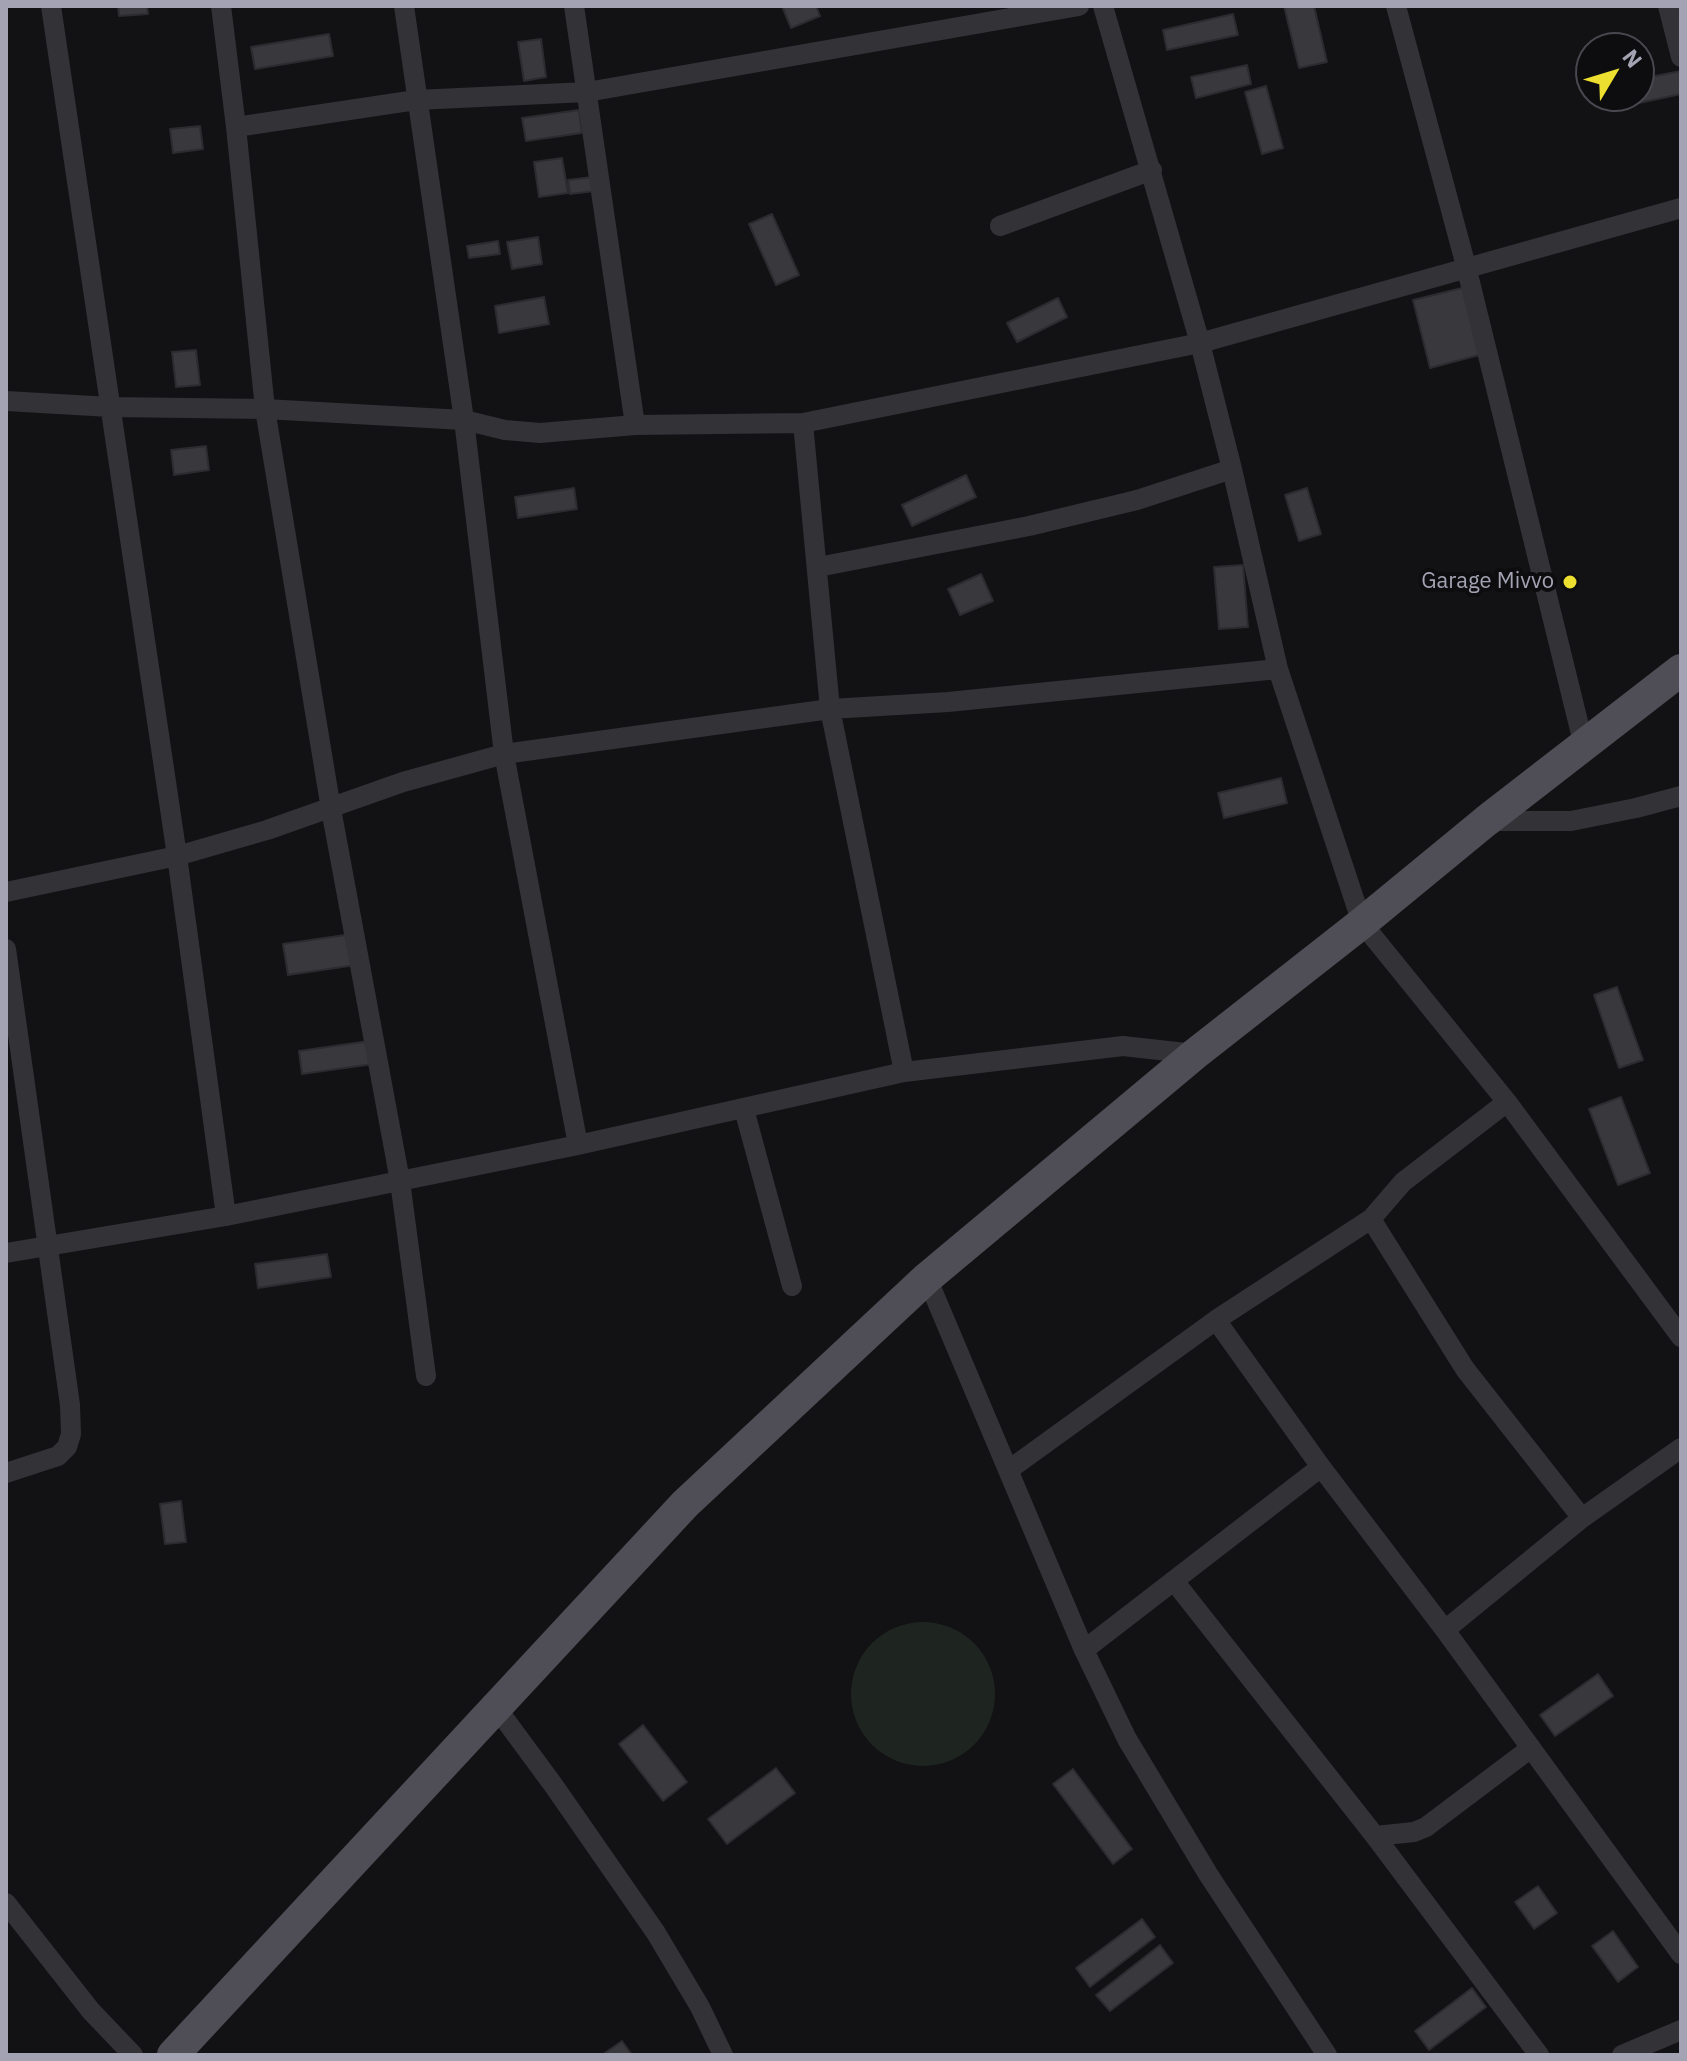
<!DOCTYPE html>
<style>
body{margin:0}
#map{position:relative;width:1687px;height:2061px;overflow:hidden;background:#121113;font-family:"IBM Plex Sans",sans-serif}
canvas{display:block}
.frame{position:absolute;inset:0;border:8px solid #a3a3b3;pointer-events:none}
.north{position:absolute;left:1575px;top:32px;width:80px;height:80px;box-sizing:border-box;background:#0d0c0e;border:2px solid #494850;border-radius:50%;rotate:52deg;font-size:22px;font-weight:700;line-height:32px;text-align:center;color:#a3a3b3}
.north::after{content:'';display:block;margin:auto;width:28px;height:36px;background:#eddf2f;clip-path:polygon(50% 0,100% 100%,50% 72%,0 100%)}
</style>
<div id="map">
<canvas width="1687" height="2061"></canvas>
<div class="frame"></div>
<div class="north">N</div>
</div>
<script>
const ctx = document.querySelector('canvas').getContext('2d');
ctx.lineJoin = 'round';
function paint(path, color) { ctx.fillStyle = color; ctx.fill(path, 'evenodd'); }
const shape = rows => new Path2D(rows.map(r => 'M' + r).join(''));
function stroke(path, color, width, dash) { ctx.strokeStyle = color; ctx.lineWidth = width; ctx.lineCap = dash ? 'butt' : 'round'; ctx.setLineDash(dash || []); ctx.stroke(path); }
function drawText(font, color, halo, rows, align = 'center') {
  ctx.font = font + ' "IBM Plex Sans",sans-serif'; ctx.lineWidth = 8; ctx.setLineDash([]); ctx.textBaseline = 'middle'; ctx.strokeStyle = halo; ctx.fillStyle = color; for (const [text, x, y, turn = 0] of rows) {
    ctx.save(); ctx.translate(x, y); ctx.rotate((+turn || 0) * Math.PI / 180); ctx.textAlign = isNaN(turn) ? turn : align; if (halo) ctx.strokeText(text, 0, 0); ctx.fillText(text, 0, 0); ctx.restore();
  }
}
paint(shape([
 '851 1694a72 72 0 1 1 144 0a72 72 0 1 1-144 0Z'
]), '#1e2520');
const building = shape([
 [118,6,147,6,148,14,119,16,118,6],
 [782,6,816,6,820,16,791,28,782,6],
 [1284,6,1314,6,1327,62,1299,68,1284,6],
 [1233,14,1238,35,1167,50,1163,30,1233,14],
 [329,34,333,56,255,69,251,47,329,34],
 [541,39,546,77,524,81,518,42,541,39],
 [1247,65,1251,84,1196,98,1191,77,1247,65],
 [1681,71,1681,94,1616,108,1613,96,1639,96,1639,79,1681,71],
 [1266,86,1283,148,1262,154,1245,92,1266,86],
 [579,110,582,133,526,141,522,118,579,110],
 [200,126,203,149,173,153,170,129,200,126],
 [562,158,568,193,539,197,534,162,562,158],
 [593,177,595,191,570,194,568,180,593,177],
 [772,214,799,275,776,285,749,224,772,214],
 [538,237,542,264,512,269,507,242,538,237],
 [498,241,500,254,469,258,467,246,498,241],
 [1466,287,1483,354,1430,368,1413,300,1466,287],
 [544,297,549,324,499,333,495,306,544,297],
 [1058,298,1067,317,1017,342,1007,323,1058,298],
 [196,350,200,385,176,387,172,352,196,350],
 [206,446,209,470,174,475,171,450,206,446],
 [966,475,976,497,912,526,902,505,966,475],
 [574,488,577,509,518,518,515,497,574,488],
 [1307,488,1321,534,1299,541,1285,495,1307,488],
 [1243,565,1248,627,1219,629,1214,567,1243,565],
 [981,574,993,601,960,615,948,589,981,574],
 [1281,778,1287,803,1224,818,1218,793,1281,778],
 [352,934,356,965,288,975,283,944,352,934],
 [1617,987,1643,1060,1619,1068,1594,995,1617,987],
 [369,1041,373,1064,302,1074,299,1051,369,1041],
 [1621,1097,1650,1173,1618,1185,1589,1109,1621,1097],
 [327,1254,331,1277,258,1288,255,1264,327,1254],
 [181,1501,186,1542,165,1544,160,1504,181,1501],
 [1598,1674,1613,1696,1555,1736,1540,1715,1598,1674],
 [643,1725,687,1782,663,1801,619,1744,643,1725],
 [776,1768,795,1793,727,1844,708,1819,776,1768],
 [1073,1769,1132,1849,1113,1864,1053,1784,1073,1769],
 [1538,1886,1557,1913,1534,1929,1515,1902,1538,1886],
 [1142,1919,1155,1937,1090,1987,1076,1968,1142,1919],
 [1613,1931,1638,1967,1618,1982,1592,1946,1613,1931],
 [1160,1945,1173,1963,1110,2011,1096,1995,1160,1945],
 [1472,1988,1486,2007,1429,2050,1415,2031,1472,1988],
 [622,2041,632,2055,602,2055,622,2041]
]);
paint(building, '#39383d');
stroke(building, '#2c2b2f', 2);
stroke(shape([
 [51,6,177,856,226,1216],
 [221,6,236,127,265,409,331,809,400,1181,426,1376],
 [404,6,464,420,504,754,578,1145],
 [574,6,635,425],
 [1103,6,1200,343,1232,469,1278,669,1362,923,1507,1102,1681,1337],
 [1396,6,1466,266,1584,746],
 [1668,6,1681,57],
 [236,127,416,100,587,92,1079,6],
 [1000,226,1152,170],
 [6,401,110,407,265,409,464,420,505,430,540,433,635,425,803,423,1200,343,1681,208],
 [803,423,830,709,904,1072],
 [818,567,1029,526,1137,500,1232,469],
 [1486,821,1571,821,1636,808,1681,796],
 [6,892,177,856,267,830,403,782,504,754,830,709,948,702,1278,669],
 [6,949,70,1405,71,1434,67,1447,58,1456,6,1473],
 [744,1109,792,1286],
 [1371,1219,1465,1369,1582,1518],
 [6,1253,226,1216,578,1145,904,1072,1123,1046,1195,1054],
 [927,1278,1084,1650,1127,1739,1208,1874,1327,2055],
 [1216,1320,1321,1467,1445,1630,1681,1954],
 [1010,1469,1216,1320,1371,1219,1403,1182,1507,1102],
 [1174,1581,1375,1836,1539,2055],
 [1445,1630,1582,1518,1681,1448],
 [1084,1650,1321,1467],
 [495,1706,554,1786,656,1933,700,2007,723,2055],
 [1375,1836,1414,1832,1426,1827,1531,1748],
 [6,1903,91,2011,133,2055],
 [1622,2055,1681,2030]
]), '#333237', 20);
stroke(shape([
 [173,2055,685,1504,927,1278,1195,1054,1362,923,1486,821,1681,670]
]), '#4f4e56', 32);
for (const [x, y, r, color] of [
 [1570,582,8,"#eddf2f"]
]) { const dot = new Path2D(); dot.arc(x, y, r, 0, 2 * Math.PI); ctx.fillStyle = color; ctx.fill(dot); stroke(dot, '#0d0c0e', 3); }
drawText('22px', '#a3a3b3', '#0d0c0e', [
 ["Garage Mivvo",1554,582]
], 'right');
</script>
